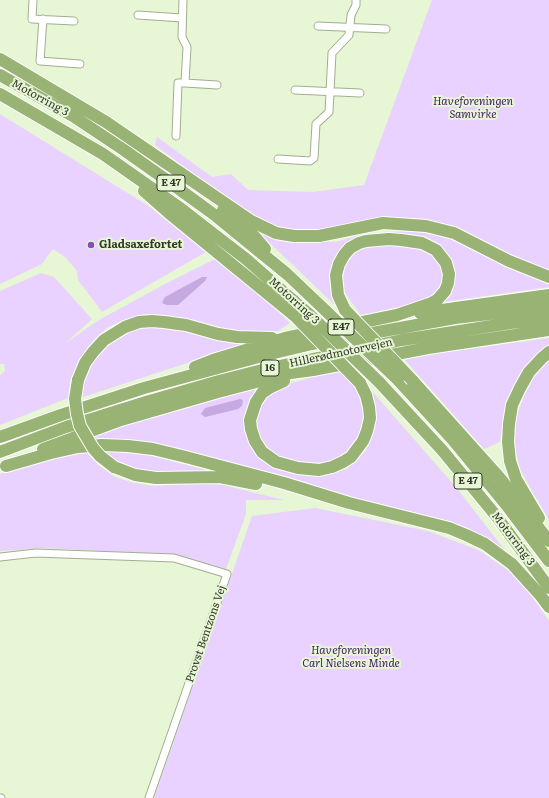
<!DOCTYPE html>
<meta charset="utf-8">
<style>
body{margin:0}
canvas{display:block;background:#e7f6d5}
</style>
<canvas width="549" height="798"></canvas>
<script>
const ctx = document.querySelector('canvas').getContext('2d');
ctx.lineJoin = 'round';
function paint(path, color) { ctx.fillStyle = color; ctx.fill(path, 'evenodd'); }
const shape = rows => new Path2D(rows.map(r => 'M' + r).join(''));
function stroke(path, color, width, dash) { ctx.strokeStyle = color; ctx.lineWidth = width; ctx.lineCap = dash ? 'butt' : 'round'; ctx.setLineDash(dash || []); ctx.stroke(path); }
function drawText(font, color, halo, rows, align = 'center') {
  ctx.font = font + ' Literata,serif'; ctx.lineWidth = 4; ctx.setLineDash([]); ctx.textBaseline = 'middle'; ctx.strokeStyle = halo; ctx.fillStyle = color; for (const [text, x, y, turn = 0] of rows) {
    ctx.save(); ctx.translate(x, y); ctx.rotate((+turn || 0) * Math.PI / 180); ctx.textAlign = isNaN(turn) ? turn : align; if (halo) ctx.strokeText(text, 0, 0); ctx.fillText(text, 0, 0); ctx.restore();
  }
}
paint(shape([
 [432,0,549,0,549,273,435,222,412,218,386,218,308,232,277,227,255,216,211,187,155,145,157,137,212,177,231,174,248,190,313,192,364,185],
 [0,114,147,205,206,252,102,312,78,280,77,271,65,257,53,249,42,264,0,284],
 [419,230,457,241,549,280,549,287,443,302,446,260,414,238,378,234,361,240,332,284,336,306,258,232,301,240,336,242,363,234],
 [375,244,407,245,427,251,438,257,444,270,442,286,430,300,361,315,342,289,344,268,357,250],
 [215,259,257,292,290,323,278,331,245,333,218,329,163,315,147,314,126,319,108,327,92,342,79,360,70,381,68,398,0,425,0,375,5,371,4,364,0,364,0,291,41,273,54,277,92,319,66,343,99,320,165,284],
 [152,323,252,342,80,398,83,377,108,337],
 [549,338,549,346,536,355,518,381,504,417,500,442,484,449,403,358],
 [549,358,549,520,532,491,520,469,516,453,515,443,515,421,532,373],
 [340,370,363,394,366,411,363,426,355,445,341,458,322,465,297,465,277,458,262,449,256,434,256,414,265,397,280,386],
 [263,386,246,432,273,466,301,475,322,476,347,469,365,452,374,427,375,406,370,389,455,486,515,563,487,542,203,458,93,442,89,435,180,408],
 [129,450,214,472,137,474,100,451],
 [86,452,98,465,115,477,134,483,154,486,201,483,223,485,284,500,246,500,246,514,226,569,185,557,157,554,45,548,0,551,0,474,19,467,58,456],
 [315,508,428,531,478,550,514,574,533,598,549,621,549,798,154,798,252,516]
]), '#e9d2ff');
paint(shape([
 [202,277,207,277,205,281,178,305,167,305,162,303,165,297],
 [240,399,243,400,242,406,238,409,205,417,201,414,205,408]
]), '#c6a9e0');
const minor = shape([
 [33,0,32,19,74,21],
 [138,15,182,18],
 [43,19,40,61,80,64],
 [318,26,386,29],
 [185,83,217,85],
 [295,90,360,93],
 [176,136,178,83,185,83,187,47,182,37,183,0],
 [278,159,310,161,314,158,316,124,329,112,332,53,349,35,351,15,356,5,356,0],
 [0,557,36,553,174,558,227,574,149,798],
 [0,798,1,798]
]);
const motorway = shape([
 [0,59,106,122,251,221,276,233,294,236,319,236,383,223,426,226,454,233,509,261,549,277],
 [0,75,73,116,124,150,172,184,216,216,287,274,327,312],
 [0,94,103,154,180,208,246,259,310,315],
 [144,191,169,213,295,316],
 [223,210,254,236,265,249],
 [420,313,549,295],
 [195,367,213,360,285,338,397,315,429,304,437,300,445,291,448,283,449,274,446,263,436,250,422,243,401,240,389,239,366,241,359,243,350,248,344,255,339,264,336,275,338,295,345,310],
 [78,380,85,363,93,352,104,340,125,327,139,322,152,321,164,322,186,325,218,334,237,337,272,338],
 [398,380,453,440,508,507,549,561],
 [412,380,499,477,549,541],
 [284,381,269,388,262,393,256,402,250,420,251,429,255,441,262,452,276,462,298,468,319,470,332,467,343,462,351,457,363,441,367,431,370,418,369,407,366,395,360,383],
 [379,382,442,450,497,517,549,588],
 [0,437,61,415,144,388,266,355,312,344,455,318,549,307],
 [43,449,121,420,218,392,291,373,313,370,428,348,549,330],
 [0,452,66,427,146,402,219,381,270,368,402,340,511,323,549,319],
 [6,466,51,453,78,447,102,445,128,446,153,449,182,456,284,483,349,503,449,528,466,535,485,544,512,564,540,595,549,607],
 [114,467,135,475,156,478,220,477,256,484],
 [539,518,516,479,510,461,508,442,509,424,512,405,520,388,529,372,542,358,549,352]
]);
stroke(minor, '#a1af90', 9);
stroke(motorway, '#fff', 14);
stroke(minor, '#fff', 7);
stroke(motorway, '#98b374', 12);
const motorwayBridge = shape([
 [345,310,412,380],
 [327,312,398,380],
 [310,315,379,382],
 [295,316,360,383],
 [78,380,75,399,77,414,80,426,93,448,100,456,114,467]
]);
stroke(motorwayBridge, '#fff', 14, []);
stroke(motorwayBridge, '#98b374', 12);
for (const [x, y, r, color] of [
 [91,245,4,"#8c49bd"]
]) { const dot = new Path2D(); dot.arc(x, y, r, 0, 2 * Math.PI); ctx.fillStyle = color; ctx.fill(dot); stroke(dot, '#e7f6d5', 1.5); }
for (const [x, y, w] of [
 [171,183,28],
 [341,327,26],
 [270,368,18],
 [468,481,28]
]) { const box = new Path2D(); box.roundRect(x - w / 2, y - 8, w, 16, 3); ctx.fillStyle = '#e7f6d5'; ctx.fill(box); stroke(box, '#32372a', 1); }
drawText('bold 10px', '#32372a', null, [
 ["E 47",171,183],
 ["E47",341,327],
 ["16",270,368],
 ["E 47",468,481]
]);
drawText('11px', '#32372a', '#e7f6d5', [
 ["Motorring 3",40,98,29],
 ["Motorring 3",294,301,42],
 ["Hillerødmotorvejen",341,353,-12],
 ["Motorring 3",513,539,53],
 ["Provst Bentzons Vej",206,634,-71]
]);
drawText('italic 11px', '#411b5c', '#e7f6d5', [
 ["Haveforeningen",473,102],
 ["Samvirke",473,115],
 ["Haveforeningen",351,651],
 ["Carl Nielsens Minde",351,664]
]);
drawText('bold 11px', '#32372a', '#e7f6d5', [
 ["Gladsaxefortet",99,245]
], 'left');
</script>
